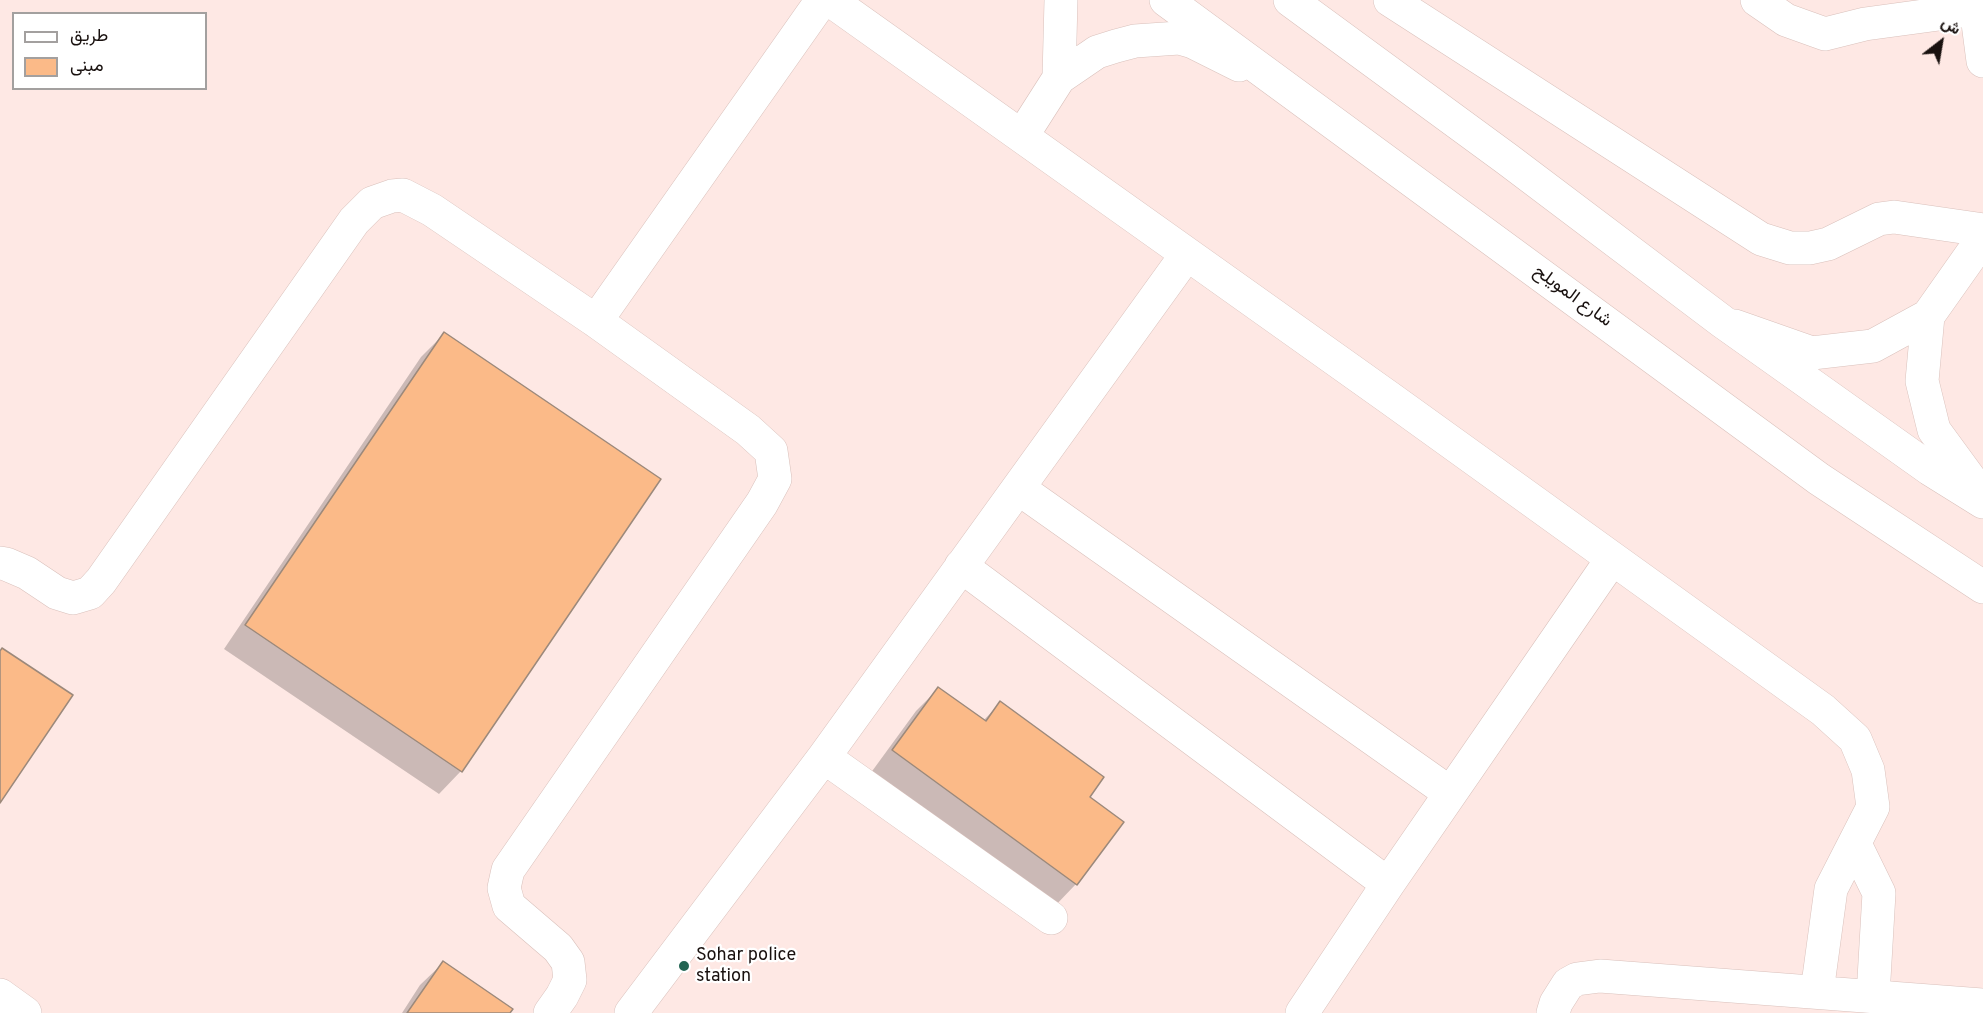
<!DOCTYPE html>
<meta charset="utf-8">
<style>
body{margin:0}
#map{position:relative;width:1983px;height:1013px;overflow:hidden;background:#fee8e4;font-family:Overpass,Vazirmatn,sans-serif}
canvas{display:block}
.legend{position:absolute;left:12px;top:12px;width:195px;height:78px;box-sizing:border-box;background:#fff;border:2px solid #a3a09f;margin:0;padding:8px 10px;list-style:none;font-size:18px;color:#19110f}
.legend li{display:flex;align-items:center;gap:12px;height:30px}
.legend b{width:30px;border:2px solid #a3a09f}
.north{position:absolute;left:1911px;top:12px;width:60px;height:60px;-webkit-text-stroke:4px #fff;paint-order:stroke;rotate:31deg;font-size:16px;font-weight:700;line-height:24px;text-align:center;color:#19110f}
.north::after{content:'';display:block;margin:auto;width:21px;height:27px;background:#19110f;clip-path:polygon(50% 0,100% 100%,50% 72%,0 100%)}
</style>
<div id="map">
<canvas width="1983" height="1013"></canvas>
<ul class="legend">
<li><b style="height:8px;background:#fff"></b>طريق</li>
<li><b style="height:16px;background:#fbba88"></b>مبنى</li>
</ul>
<div class="north">ش</div>
</div>
<script>
const ctx = document.querySelector('canvas').getContext('2d');
ctx.lineJoin = 'round';
function paint(path, color) { ctx.fillStyle = color; ctx.fill(path, 'evenodd'); }
const shape = rows => new Path2D(rows.map(r => 'M' + r).join(''));
function stroke(path, color, width, dash) { ctx.strokeStyle = color; ctx.lineWidth = width; ctx.lineCap = dash ? 'butt' : 'round'; ctx.setLineDash(dash || []); ctx.stroke(path); }
function drawText(font, color, halo, rows, align = 'center') {
  ctx.font = font + ' Overpass,Vazirmatn,sans-serif'; ctx.lineWidth = 4.5; ctx.setLineDash([]); ctx.textBaseline = 'middle'; ctx.strokeStyle = halo; ctx.fillStyle = color; for (const [text, x, y, turn = 0] of rows) {
    ctx.save(); ctx.translate(x, y); ctx.rotate((+turn || 0) * Math.PI / 180); ctx.textAlign = isNaN(turn) ? turn : align; if (halo) ctx.strokeText(text, 0, 0); ctx.fillText(text, 0, 0); ctx.restore();
  }
}
paint(shape([
 [444,334,461,771,439,794,224,649,421,357],
 [938,689,983,721,1000,703,1088,797,1076,884,1054,907,870,774,916,711],
 [443,963,508,1013,402,1013,420,985]
]), '#0003');
const building = shape([
 [444,332,661,479,462,772,245,625,444,332],
 [2,648,73,695,0,803,0,651,2,648],
 [938,687,986,721,1000,701,1104,777,1090,797,1124,822,1077,885,892,750,938,687],
 [443,961,513,1009,510,1013,407,1013,443,961]
]);
paint(building, '#fbba88');
stroke(building, '#9c897b', 1.5);
const minor = shape([
 [830,0,1391,399,1823,710,1855,739,1868,770,1873,807,1831,889,1817,992],
 [1390,0,1761,239,1790,248,1810,248,1828,244,1879,219,1894,217,1983,230],
 [1757,0,1786,20,1825,34,1865,24,1976,9],
 [1975,0,1983,61],
 [1059,78,1061,0],
 [1022,136,1059,78,1097,52,1116,46,1135,41,1179,38,1193,42,1239,65],
 [1928,316,1922,381,1934,430,1983,497],
 [596,321,822,0],
 [1735,326,1812,353,1873,346,1928,316,1983,238],
 [1018,488,1450,793],
 [0,563,6,564,27,573,57,593,73,598,90,593,101,581,354,221,372,203,392,196,403,195,432,210,596,321,748,430,771,451,775,479,762,503,508,870,504,888,509,906,558,948,568,962,570,980,562,996,550,1013],
 [961,566,1388,884],
 [824,757,1051,918],
 [1855,844,1879,893,1873,996],
 [0,995,25,1013],
 [631,1013,824,757,1187,254],
 [1302,1013,1388,884,1612,559],
 [1553,1013,1556,1003,1568,984,1577,979,1600,976,1983,1005]
]);
const major = shape([
 [1166,0,1819,479,1983,587],
 [1290,0,1507,159,1723,322,1930,469,1983,502]
]);
stroke(minor, '#d9c0bb', 34);
stroke(major, '#d9c0bb', 34);
stroke(minor, '#fff', 33);
stroke(major, '#fff', 33);
for (const [x, y, r, color] of [
 [684,966,6,"#236553"]
]) { const dot = new Path2D(); dot.arc(x, y, r, 0, 2 * Math.PI); ctx.fillStyle = color; ctx.fill(dot); stroke(dot, '#fff', 2); }
drawText('18px', '#19110f', '#fff', [
 ["شارع المويلح",1572,297,36]
]);
drawText('18px', '#19110f', '#fff', [
 ["Sohar police",696,956],
 ["station",696,977]
], 'left');
</script>
